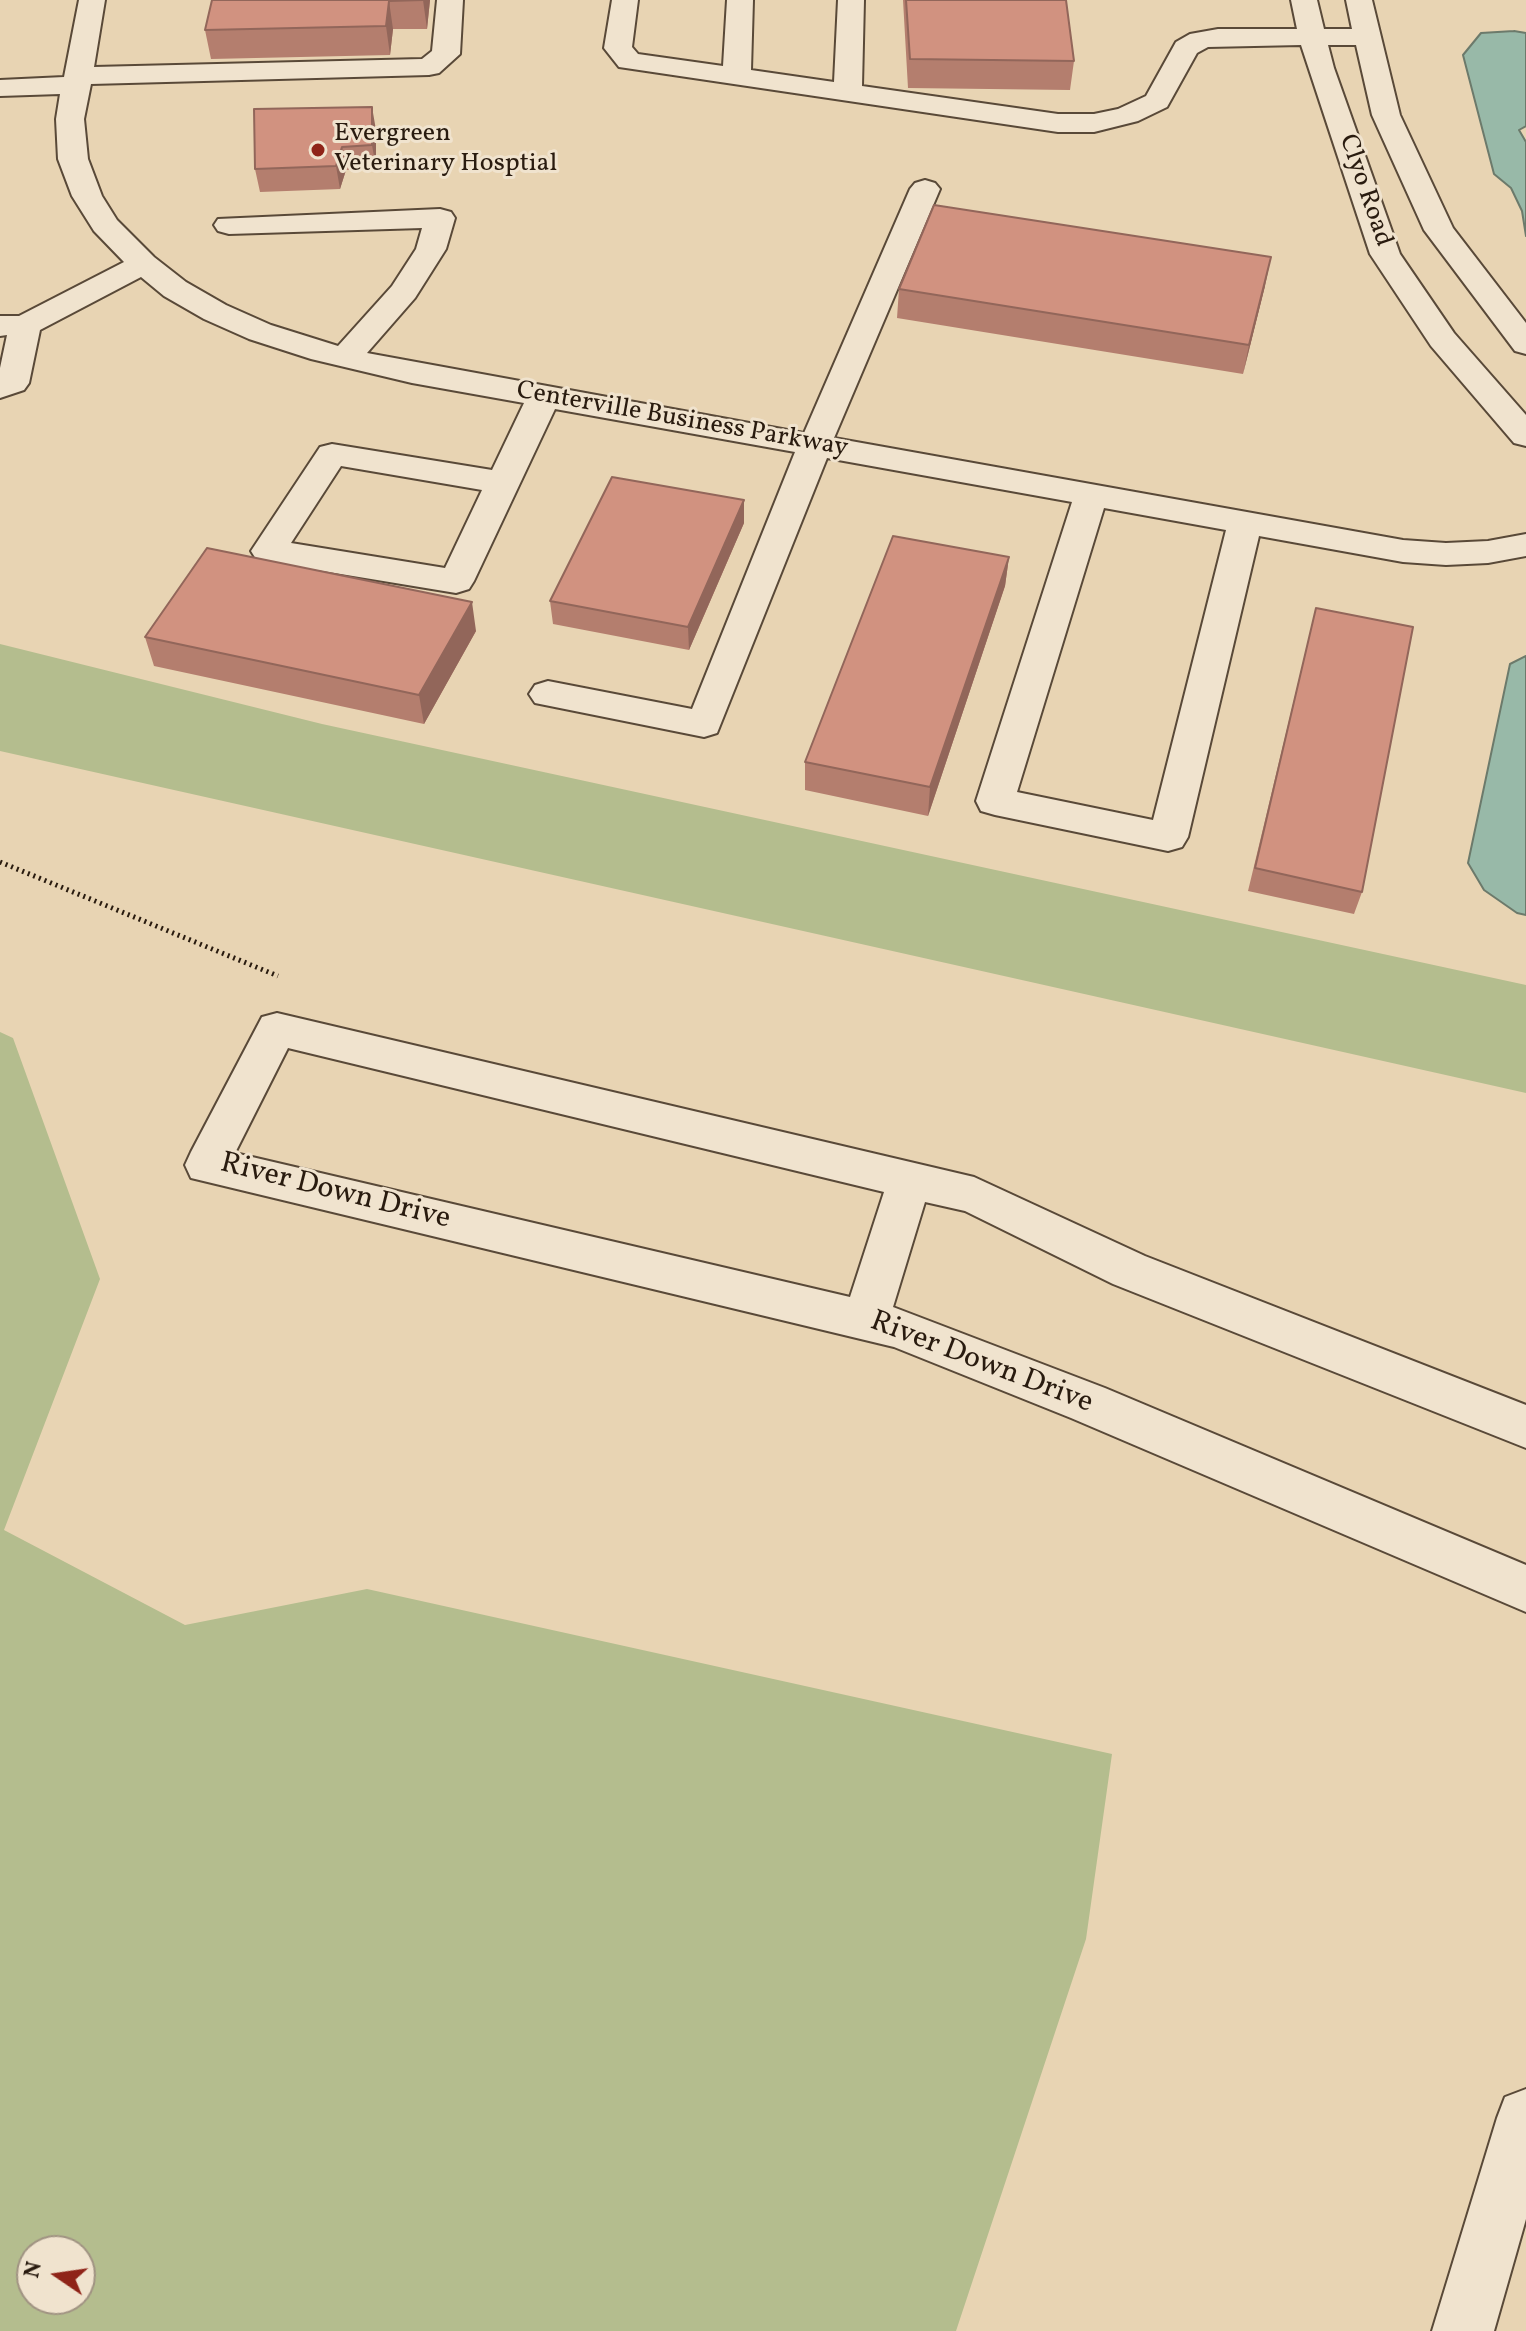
<!DOCTYPE html>
<style>
body{margin:0}
#map{position:relative;width:1526px;height:2331px;overflow:hidden;background:#e8d4b3;font-family:Vollkorn,serif}
canvas{display:block}
.north{position:absolute;left:16px;top:2235px;width:80px;height:80px;box-sizing:border-box;background:#f0e3ce;border:2px solid #a09382;border-radius:50%;rotate:283deg;font-size:22px;font-weight:700;line-height:32px;text-align:center;color:#291b0f}
.north::after{content:'';display:block;margin:auto;width:28px;height:36px;background:#8f2418;clip-path:polygon(50% 0,100% 100%,50% 72%,0 100%)}
</style>
<div id="map">
<canvas width="1526" height="2331"></canvas>
<div class="north">N</div>
</div>
<script>
const ctx = document.querySelector('canvas').getContext('2d');
ctx.lineJoin = 'round';
function paint(path, color) { ctx.fillStyle = color; ctx.fill(path, 'evenodd'); }
const shape = rows => new Path2D(rows.map(r => 'M' + r).join(''));
function stroke(path, color, width, dash) { ctx.strokeStyle = color; ctx.lineWidth = width; ctx.lineCap = dash ? 'butt' : 'round'; ctx.setLineDash(dash || []); ctx.stroke(path); }
function drawText(font, color, halo, rows, align = 'center') {
  ctx.font = font + ' Vollkorn,serif'; ctx.lineWidth = 6; ctx.setLineDash([]); ctx.textBaseline = 'middle'; ctx.strokeStyle = halo; ctx.fillStyle = color; for (const [text, x, y, turn = 0] of rows) {
    ctx.save(); ctx.translate(x, y); ctx.rotate((+turn || 0) * Math.PI / 180); ctx.textAlign = isNaN(turn) ? turn : align; if (halo) ctx.strokeText(text, 0, 0); ctx.fillText(text, 0, 0); ctx.restore();
  }
}
paint(shape([
 [0,644,322,724,1526,985,1526,1093,0,751],
 [0,1032,13,1038,100,1279,4,1530,185,1625,367,1589,1112,1754,1086,1939,956,2331,0,2331],
 [80,2251,80,2299,32,2299,32,2251]
]), '#b4bd8e');
const water = shape([
 [1514,31,1526,33,1526,126,1519,130,1526,142,1526,236,1522,211,1511,188,1494,174,1463,55,1481,33,1514,31],
 [1526,656,1526,915,1517,913,1484,890,1468,863,1510,664,1526,656]
]);
paint(water, '#98b9a8');
stroke(water, '#6c7a6b', 2);
const minor = shape([
 [79,0,105,0,94,67,422,59,432,51,437,0,463,0,460,54,439,73,429,75,91,84,84,119,88,159,102,196,117,220,154,257,186,282,226,305,271,325,338,346,392,286,416,249,422,228,229,234,218,231,214,225,218,219,440,209,451,212,455,218,446,249,415,298,367,353,804,433,910,189,915,183,925,180,935,183,940,189,834,438,1403,540,1446,543,1488,541,1526,534,1526,556,1488,563,1446,565,1403,562,1259,536,1188,837,1182,847,1168,851,995,815,981,811,976,801,1072,502,827,458,717,733,704,737,535,703,529,694,535,685,548,681,692,709,795,452,555,409,474,581,469,589,456,593,268,562,256,559,251,551,320,447,332,444,492,470,524,403,412,383,311,359,249,339,204,319,164,296,141,277,40,330,29,383,24,390,0,398,0,368,7,335,0,336,0,316,19,316,124,262,94,231,72,196,58,159,56,119,60,94,0,96,0,80,64,77,79,0],
 [341,466,482,490,445,568,291,543,341,466],
 [1104,508,1226,530,1153,820,1017,792,1104,508],
 [612,0,638,0,632,47,638,54,723,66,727,0,753,0,751,70,834,82,838,0,864,0,862,86,1058,114,1094,114,1118,109,1146,96,1176,42,1190,34,1218,29,1297,29,1291,0,1317,0,1324,29,1352,29,1346,0,1372,0,1400,115,1453,228,1526,323,1526,354,1515,351,1424,230,1372,115,1356,45,1328,45,1334,68,1400,254,1454,333,1526,415,1526,446,1514,443,1431,346,1370,254,1301,45,1208,47,1197,53,1167,107,1138,121,1094,132,1058,132,619,67,604,48,612,0],
 [277,1013,974,1177,1145,1256,1526,1405,1526,1448,1113,1284,965,1211,925,1202,893,1307,1105,1388,1526,1565,1526,1612,1071,1418,894,1347,191,1178,185,1165,191,1152,262,1017,277,1013],
 [288,1048,884,1192,850,1297,235,1153,288,1048],
 [1526,2089,1526,2219,1494,2331,1432,2331,1497,2118,1505,2097,1526,2089]
]);
stroke(minor, '#594938', 4);
stroke(shape([
 [0,862,278,976]
]), '#291b0f', 5, [2, 4]);
paint(minor, '#f0e3ce');
paint(shape([
 [212,0,430,0,427,29,393,29,390,55,211,59,205,30],
 [903,0,1066,0,1074,61,1070,90,908,88],
 [376,130,376,168,346,170,340,189,260,192,255,169],
 [1265,286,1243,374,897,318,899,289],
 [744,500,744,523,689,650,553,624,550,601],
 [1009,557,1005,586,928,816,805,790,805,762],
 [1316,608,1362,892,1354,914,1248,891],
 [476,631,424,724,154,666,145,637]
]), '#b47e6e');
paint(shape([
 [423,0,430,0,427,29],
 [389,1,393,29,390,55,386,26],
 [372,107,376,130,376,168,372,145],
 [342,147,346,170,340,189,336,166],
 [1271,257,1265,286,1243,374,1249,345],
 [744,500,744,523,689,650,688,627],
 [1009,557,1005,586,928,816,930,787],
 [472,602,476,631,424,724,419,695]
]), '#92665a');
const building = shape([
 [212,0,423,0,389,1,386,26,205,30,212,0],
 [906,0,1066,0,1074,61,910,59,906,0],
 [372,107,372,145,342,147,336,166,255,169,254,109,372,107],
 [934,205,1271,257,1249,345,899,289,934,205],
 [612,477,744,500,688,627,550,601,612,477],
 [893,536,1009,557,930,787,805,762,893,536],
 [207,548,472,602,419,695,145,637,207,548],
 [1316,608,1413,627,1362,892,1255,868,1316,608]
]);
paint(building, '#d19280');
stroke(building, '#92665a', 2);
for (const [x, y, r, color] of [
 [318,150,8,"#8f2418"]
]) { const dot = new Path2D(); dot.arc(x, y, r, 0, 2 * Math.PI); ctx.fillStyle = color; ctx.fill(dot); stroke(dot, '#f0e3ce', 3); }
drawText('26px', '#291b0f', '#f0e3ce', [
 ["Evergreen",334,135],
 ["Veterinary Hosptial",334,165]
], 'left');
drawText('26px', '#291b0f', '#f0e3ce', [
 ["Clyo Road",1364,191,71],
 ["Centerville Business Parkway",682,421,10]
]);
drawText('30px', '#291b0f', '#f0e3ce', [
 ["River Down Drive",335,1193,14],
 ["River Down Drive",981,1364,21]
]);
</script>
